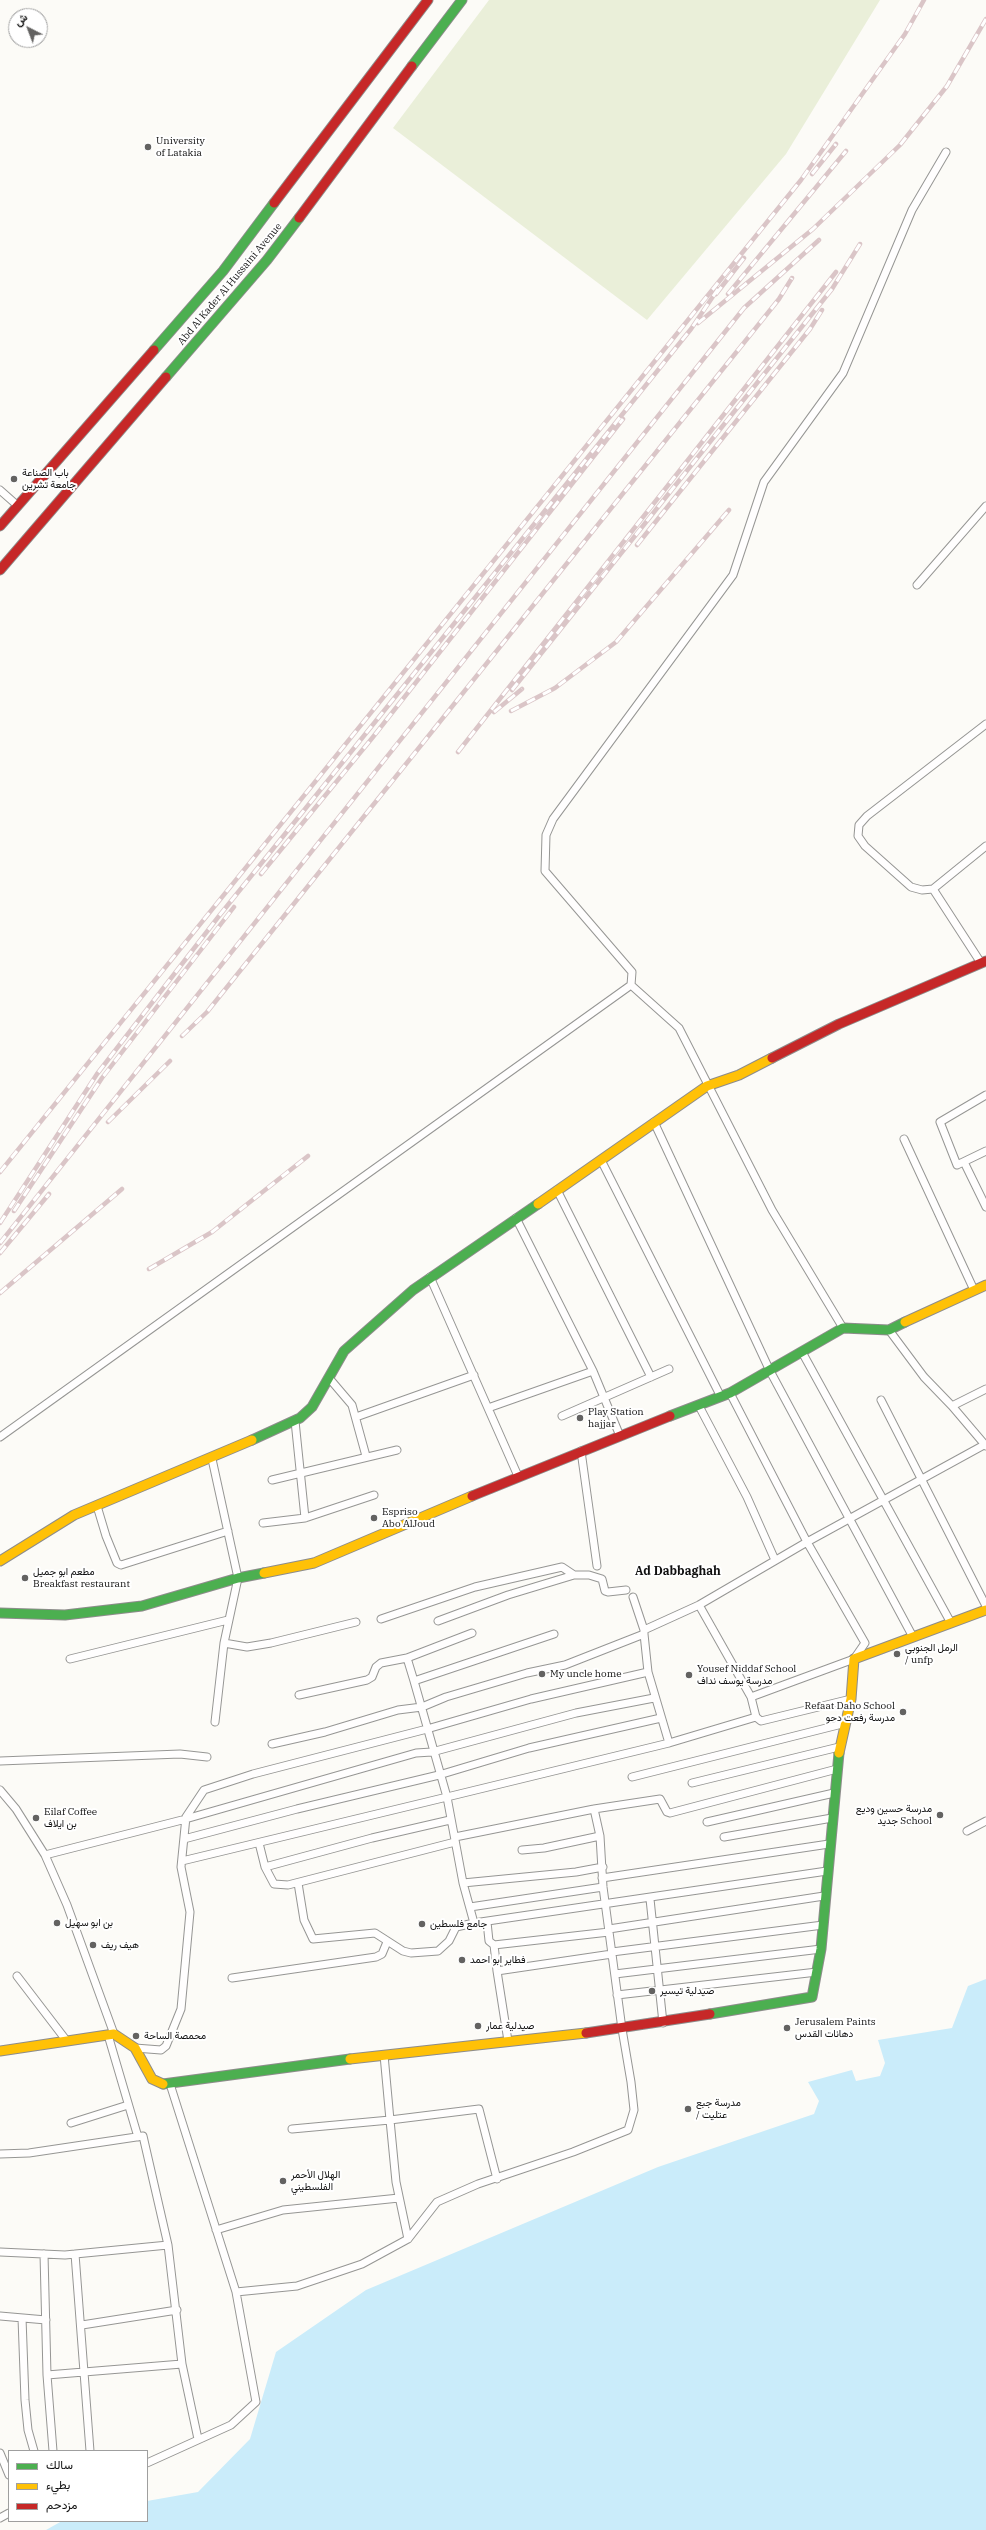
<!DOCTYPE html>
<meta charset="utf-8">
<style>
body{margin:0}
#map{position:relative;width:986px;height:2530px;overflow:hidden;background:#fcfbf7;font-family:"IBM Plex Serif",Vazirmatn,serif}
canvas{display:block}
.legend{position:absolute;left:8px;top:2450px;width:140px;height:72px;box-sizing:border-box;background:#fff;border:1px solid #9f9f9f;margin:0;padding:5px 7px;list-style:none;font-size:12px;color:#101010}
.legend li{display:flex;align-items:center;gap:8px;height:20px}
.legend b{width:20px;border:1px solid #9f9f9f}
.north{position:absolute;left:8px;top:8px;width:40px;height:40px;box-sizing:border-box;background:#fff;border:1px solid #9f9f9f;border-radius:50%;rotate:318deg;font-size:11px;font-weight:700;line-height:16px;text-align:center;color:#101010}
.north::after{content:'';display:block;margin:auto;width:14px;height:18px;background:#636261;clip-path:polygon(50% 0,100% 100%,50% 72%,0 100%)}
</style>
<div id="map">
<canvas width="986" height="2530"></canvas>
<ul class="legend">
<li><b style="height:5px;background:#4caf50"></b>سالك</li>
<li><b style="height:5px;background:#ffc107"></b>بطيء</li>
<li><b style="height:5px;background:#c62828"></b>مزدحم</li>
</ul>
<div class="north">ش</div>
</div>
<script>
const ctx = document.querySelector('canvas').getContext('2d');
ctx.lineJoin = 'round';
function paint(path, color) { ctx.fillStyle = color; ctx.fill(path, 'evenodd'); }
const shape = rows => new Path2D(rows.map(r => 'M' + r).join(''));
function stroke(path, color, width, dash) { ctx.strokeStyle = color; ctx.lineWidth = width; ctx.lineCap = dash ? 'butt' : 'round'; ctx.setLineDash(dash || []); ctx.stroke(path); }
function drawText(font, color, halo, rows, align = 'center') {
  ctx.font = font + ' "IBM Plex Serif",Vazirmatn,serif'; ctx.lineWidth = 4; ctx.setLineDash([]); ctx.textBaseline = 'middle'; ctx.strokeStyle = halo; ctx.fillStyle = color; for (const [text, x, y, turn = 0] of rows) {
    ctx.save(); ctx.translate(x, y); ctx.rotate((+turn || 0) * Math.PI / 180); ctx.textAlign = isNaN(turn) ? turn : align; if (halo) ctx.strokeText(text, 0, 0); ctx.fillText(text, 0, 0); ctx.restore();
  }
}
paint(shape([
 [489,0,880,0,786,154,647,320,393,128]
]), '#eaefd9');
paint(shape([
 [986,1979,986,2530,46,2530,62,2521,147,2521,147,2501,198,2492,250,2439,276,2352,366,2290,658,2167,814,2114,819,2101,808,2082,852,2070,856,2081,880,2076,885,2063,878,2040,952,2028,968,1986]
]), '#caecfa');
const street = shape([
 [0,490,18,506],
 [917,585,986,506],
 [933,889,986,846],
 [981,963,933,889,922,890,911,887,865,846,858,836,859,825,867,816,986,724],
 [986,1095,940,1122,957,1165,986,1151],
 [654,1122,770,1371,913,1637],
 [904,1139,974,1290],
 [601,1160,721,1397],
 [964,1162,986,1207],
 [557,1190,651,1377],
 [516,1218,593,1371,620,1436],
 [430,1277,518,1476],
 [843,1328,772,1210,679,1028,631,985,632,972,545,871,546,835,553,819,733,575,764,482,843,373,912,210,946,152],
 [889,1330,924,1377,952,1406,986,1446],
 [802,1352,951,1623],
 [329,1378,352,1405,366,1456],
 [730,1393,807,1542,865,1643,854,1659,751,1697],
 [881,1400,986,1606],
 [699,1406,747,1497,775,1560],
 [952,1406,986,1389],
 [488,1408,593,1371],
 [562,1416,669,1369],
 [356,1417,474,1375],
 [295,1421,305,1518],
 [0,1437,631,985],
 [581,1451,597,1566],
 [212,1459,238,1578,224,1643,215,1722],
 [272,1480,397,1450],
 [97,1506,106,1536,117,1563,121,1565,228,1531],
 [263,1523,305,1518,374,1495],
 [633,1597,644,1630],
 [381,1619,475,1587,562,1567,574,1575,589,1575,602,1579,605,1591,608,1592,626,1590],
 [438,1621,508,1595,574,1575],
 [644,1634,644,1630,699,1605,807,1542,984,1445],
 [224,1643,247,1647,271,1643,356,1622],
 [407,1658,414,1681],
 [70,1659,228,1620],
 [299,1695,367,1680,372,1677,376,1667,381,1663,407,1658,472,1633],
 [756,1717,761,1721,851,1699],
 [272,1744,325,1732,398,1710,422,1707,446,1697,527,1673,565,1665,644,1634,648,1672,669,1743,756,1717,751,1697,699,1605],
 [0,1761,180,1754,207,1757],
 [632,1777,846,1723],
 [692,1783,839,1747],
 [0,1790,16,1809,45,1855,67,1905,114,2034],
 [707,1822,834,1793],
 [967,1831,986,1821],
 [455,1837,594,1809,660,1799,667,1812,670,1813,837,1769],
 [724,1837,832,1818],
 [184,1839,297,1809,439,1775,529,1748,661,1718],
 [259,1843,265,1867,274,1884,288,1885,455,1842],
 [522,1850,544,1848,600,1836],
 [45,1855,182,1820,416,1753,432,1752,576,1713,654,1698],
 [182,1861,447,1797,414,1681,554,1634],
 [265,1867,372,1838,450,1820],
 [602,1878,829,1844],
 [298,1883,304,1920,313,1939,375,1933,403,1951,411,1953,438,1951,449,1941,456,1927,474,1923,827,1871],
 [463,1883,576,1872,603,1867],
 [650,1899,663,2023],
 [470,1907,603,1887],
 [487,1922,489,1941,494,1945,609,1932],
 [474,1923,463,1883,447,1797,669,1743],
 [609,1929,824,1896],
 [494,1945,497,1971,612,1954],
 [612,1952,823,1925],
 [497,1971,508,2041],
 [615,1974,821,1949],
 [17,1976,66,2040],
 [232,1978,376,1957,382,1954,387,1942],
 [617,1995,817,1972],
 [108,2035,138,2137],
 [135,2048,161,2050,166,2046,181,2009,190,1912,181,1867,186,1817,204,1790,253,1774,427,1729,531,1699,648,1672],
 [384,2055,390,2120,479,2109,497,2179],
 [71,2123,128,2105],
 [292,2129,390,2120,396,2182,408,2239],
 [0,2154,29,2153,143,2136,168,2245,182,2364,198,2439],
 [216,2230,283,2210,399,2198],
 [0,2252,65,2255,168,2245],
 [44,2254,47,2375],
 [75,2254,90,2451],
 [236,2292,297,2286,362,2264,408,2239,437,2202,478,2184,573,2152,628,2130,634,2110,631,2082,622,2029,603,1887,600,1836,594,1809],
 [0,2316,46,2320],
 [22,2318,25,2400,28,2430,34,2451],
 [82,2325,177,2310],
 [53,2451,47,2375,182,2364],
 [0,2453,9,2475],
 [147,2463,231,2425,256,2402,236,2292,170,2084],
 [0,2518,9,2513]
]);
const fast = shape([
 [412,66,462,0],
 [154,350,223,271,274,203],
 [166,377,267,260,299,218],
 [670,1416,730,1393,843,1328,889,1330,905,1322],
 [252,1440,300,1418,312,1407,344,1351,413,1290,538,1204],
 [0,1613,65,1615,142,1606,238,1578,264,1573],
 [710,2014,812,1997,821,1949,839,1753],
 [163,2084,350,2059]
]);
const slow = shape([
 [538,1204,707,1086,739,1075,772,1058],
 [905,1322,986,1285],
 [0,1561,74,1515,252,1440],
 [264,1573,314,1563,472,1496],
 [839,1753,851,1699,854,1659,986,1610],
 [0,2051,114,2034,135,2048,152,2079,163,2084],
 [350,2059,586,2033]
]);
const jam = shape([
 [274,203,428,0],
 [299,218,412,66],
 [0,526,154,350],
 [0,570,166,377],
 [772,1058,839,1024,986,961],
 [472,1496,670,1416],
 [586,2033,710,2014]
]);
stroke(street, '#969694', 9);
stroke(fast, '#8d8c8b', 11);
stroke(slow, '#8d8c8b', 11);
stroke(jam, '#8d8c8b', 11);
stroke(street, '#fffefe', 7);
stroke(fast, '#4caf50', 9);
stroke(slow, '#ffc107', 9);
stroke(jam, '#c62828', 9);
const rail = shape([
 [812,174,836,144],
 [716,294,744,258],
 [728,294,846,151],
 [698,323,813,229,900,145,947,86,986,19],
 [637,545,810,329,822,310],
 [512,690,832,289,860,244],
 [511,711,555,688,616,642,729,510],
 [494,712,522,689],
 [458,752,836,272],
 [261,874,373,737,623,419],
 [182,1036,207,1012,779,299,792,278],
 [108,1122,170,1061],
 [0,1172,801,180,905,34,924,0],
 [14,1211,102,1078,234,907],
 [0,1223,97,1074,219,916,691,329,718,289],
 [0,1243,744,308,819,240],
 [0,1253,49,1194],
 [149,1269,212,1232,308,1156],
 [0,1293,122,1189]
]);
stroke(rail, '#dac5c7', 4.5);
stroke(rail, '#fff', 3, [9]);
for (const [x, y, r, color] of [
 [148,147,4,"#636261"],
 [14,479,4,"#636261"],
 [580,1418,4,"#636261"],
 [374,1518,4,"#636261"],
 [25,1578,4,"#636261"],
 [897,1654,4,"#636261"],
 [542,1674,4,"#636261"],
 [689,1675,4,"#636261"],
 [903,1712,4,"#636261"],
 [940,1815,4,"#636261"],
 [36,1818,4,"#636261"],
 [57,1923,4,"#636261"],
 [422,1924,4,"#636261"],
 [93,1945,4,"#636261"],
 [462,1960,4,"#636261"],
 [652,1991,4,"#636261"],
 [478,2026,4,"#636261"],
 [787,2028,4,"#636261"],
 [136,2036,4,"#636261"],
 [688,2109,4,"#636261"],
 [283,2181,4,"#636261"]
]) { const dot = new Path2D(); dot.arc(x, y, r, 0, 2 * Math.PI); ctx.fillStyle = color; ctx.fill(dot); stroke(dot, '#fff', 1.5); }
drawText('10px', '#101010', '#fff', [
 ["University",156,141],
 ["of Latakia",156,153],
 ["باب الصناعة",22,473],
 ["جامعة تشرين",22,485],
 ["Play Station",588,1412],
 ["hajjar",588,1424],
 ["Espriso",382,1512],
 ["Abo AlJoud",382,1524],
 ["مطعم ابو جميل",33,1572],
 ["Breakfast restaurant",33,1584],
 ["الرمل الجنوبي",905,1648],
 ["/ unfp",905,1660],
 ["Yousef Niddaf School",697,1669],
 ["مدرسة يوسف نداف",697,1681],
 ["My uncle home",550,1674],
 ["Refaat Daho School",895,1706,"right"],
 ["مدرسة رفعت دحو",895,1718,"right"],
 ["مدرسة حسين وديع",932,1809,"right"],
 ["جديد School",932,1821,"right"],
 ["Eilaf Coffee",44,1812],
 ["بن ايلاف",44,1824],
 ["بن ابو سهيل",65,1923],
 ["جامع فلسطين",430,1924],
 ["هيف ريف",101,1945],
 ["فطاير ابو احمد",470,1960],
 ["صيدلية تيسير",660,1991],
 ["Jerusalem Paints",795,2022],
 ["دهانات القدس",795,2034],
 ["صيدلية عمار",486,2026],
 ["محمصة الساحة",144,2036],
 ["مدرسة جبع",696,2103],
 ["/ عتليت",696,2115],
 ["الهلال الأحمر",291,2175],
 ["الفلسطيني",291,2187]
], 'left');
drawText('10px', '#101010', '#fff', [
 ["Abd Al Kader Al Hussaini Avenue",230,284,-50]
]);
drawText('bold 12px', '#101010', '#fff', [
 ["Ad Dabbaghah",678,1572]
]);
</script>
